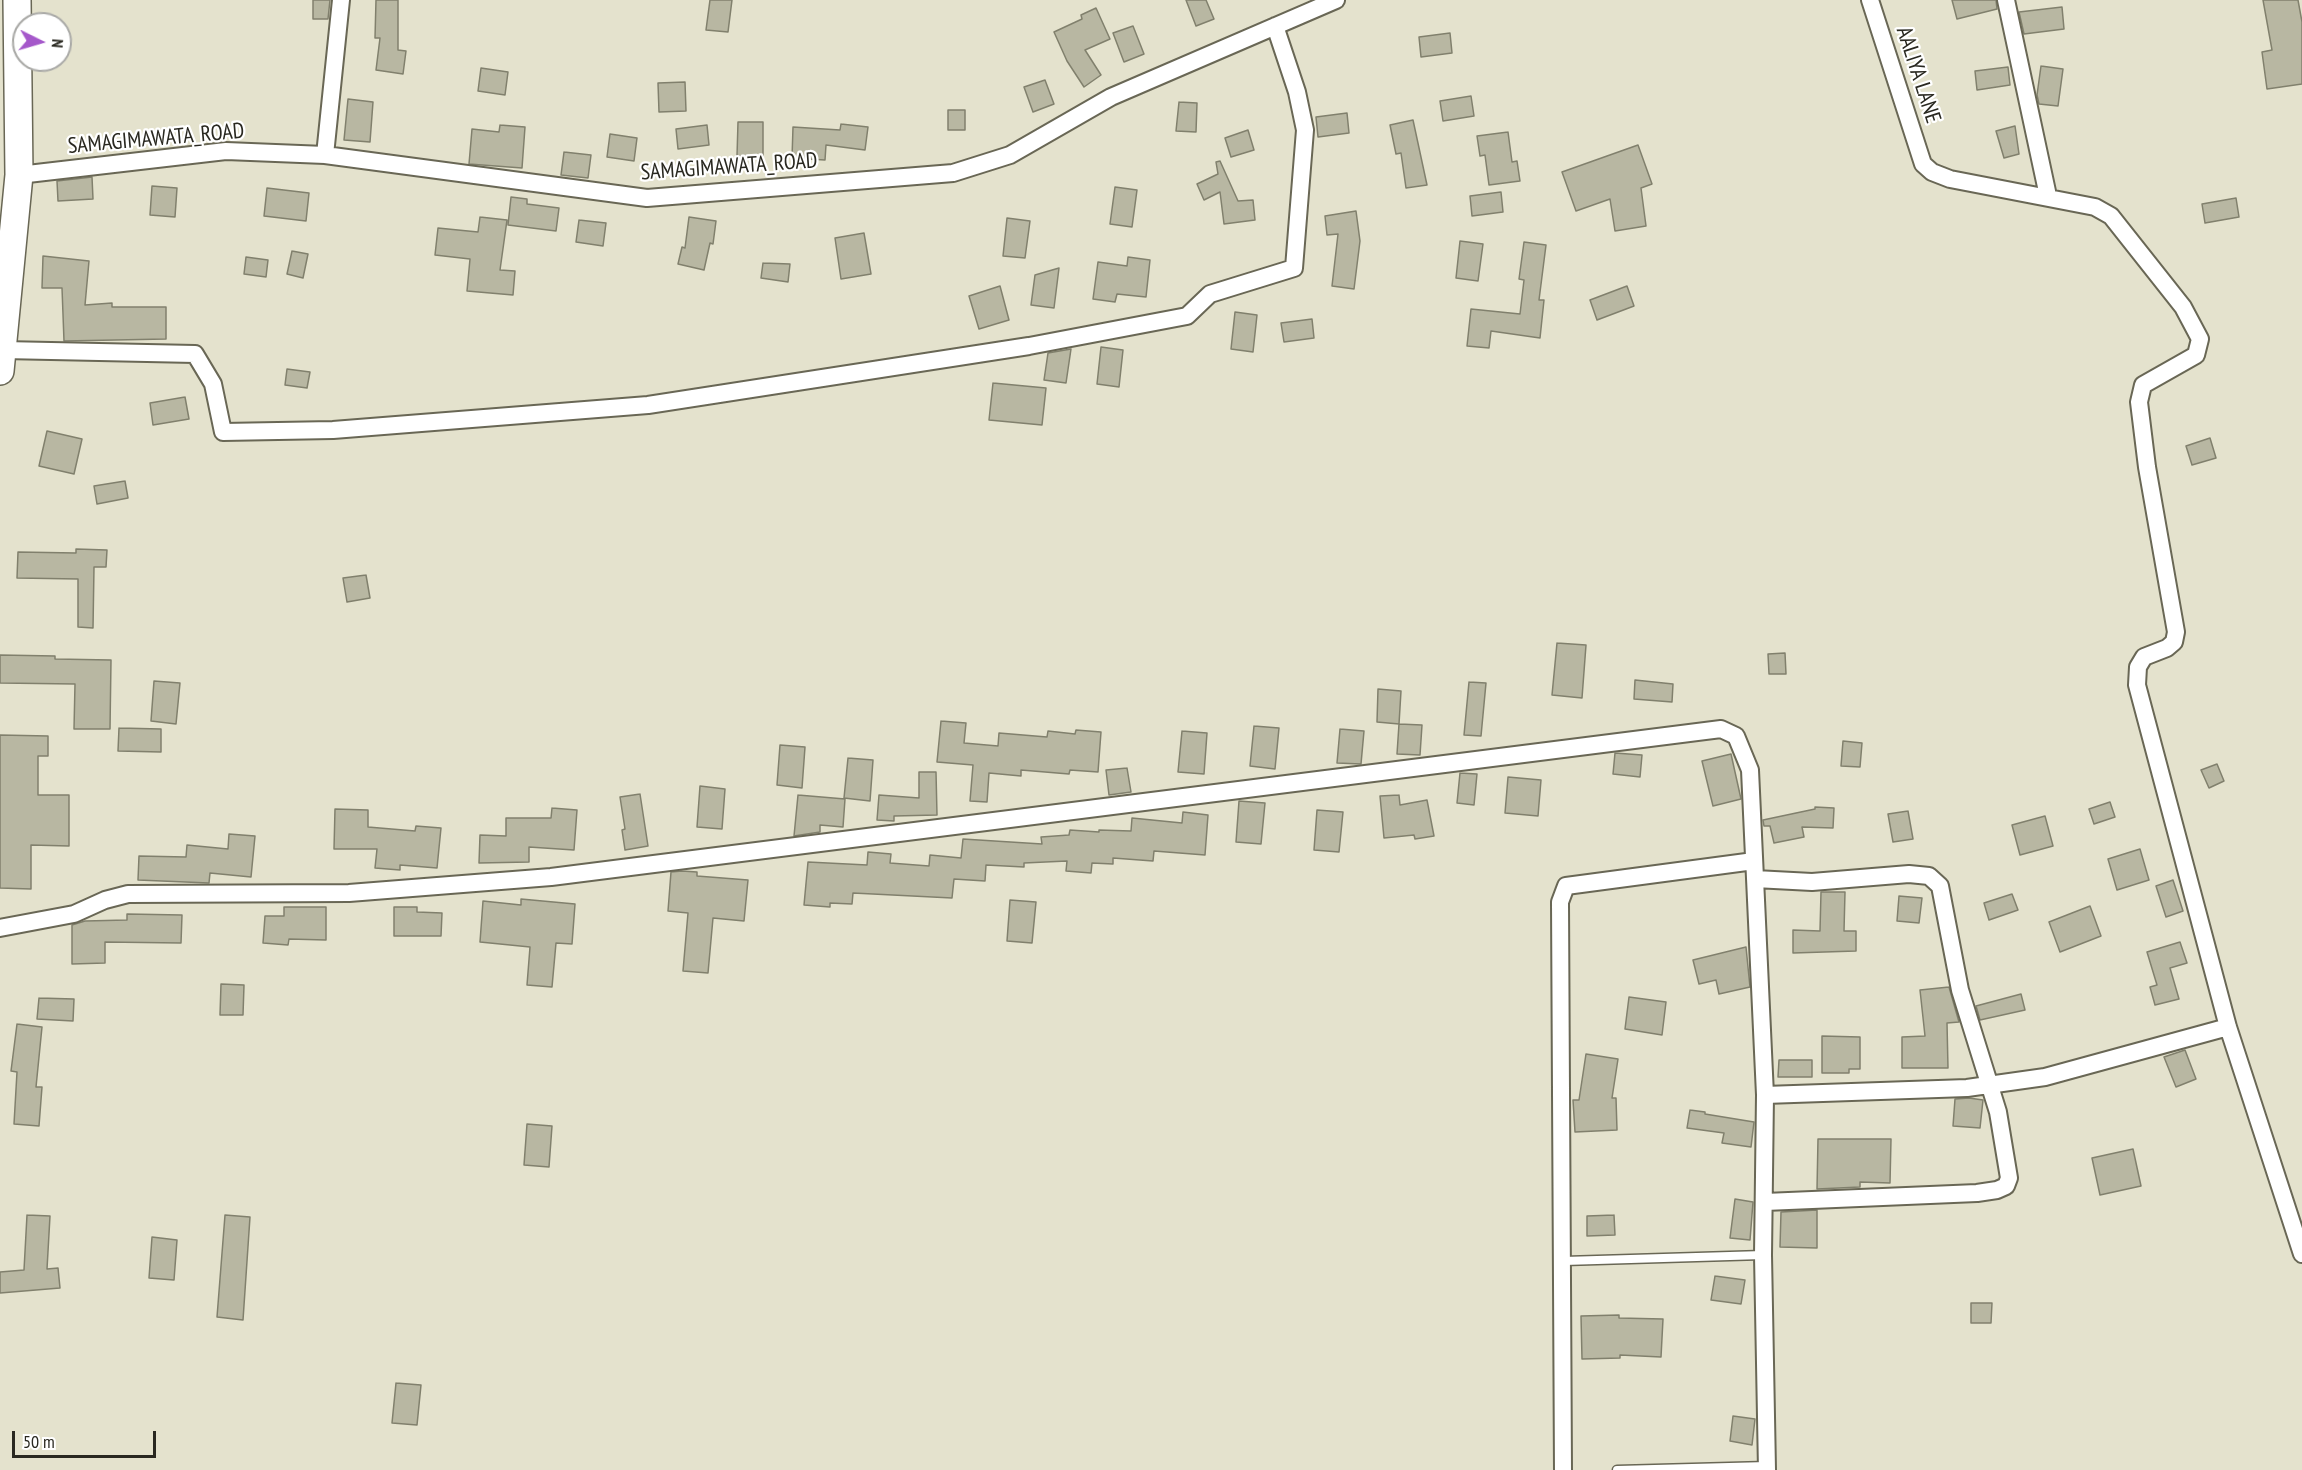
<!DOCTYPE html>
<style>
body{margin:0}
#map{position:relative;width:2302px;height:1470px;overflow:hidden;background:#e4e2cd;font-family:"PT Sans Narrow",sans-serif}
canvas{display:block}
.north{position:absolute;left:12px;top:12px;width:60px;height:60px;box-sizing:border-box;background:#fff;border:2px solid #a9a9a6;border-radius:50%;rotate:95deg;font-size:16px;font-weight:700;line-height:24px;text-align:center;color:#292820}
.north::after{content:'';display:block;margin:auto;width:21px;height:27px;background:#a558ca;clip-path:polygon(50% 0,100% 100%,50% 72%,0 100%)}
.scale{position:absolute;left:12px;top:1431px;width:144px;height:27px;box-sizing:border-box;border:3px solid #292820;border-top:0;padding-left:8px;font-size:18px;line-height:21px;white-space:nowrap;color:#292820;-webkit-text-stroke:4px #fff;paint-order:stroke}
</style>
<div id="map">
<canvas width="2302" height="1470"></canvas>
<div class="north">N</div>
<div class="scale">50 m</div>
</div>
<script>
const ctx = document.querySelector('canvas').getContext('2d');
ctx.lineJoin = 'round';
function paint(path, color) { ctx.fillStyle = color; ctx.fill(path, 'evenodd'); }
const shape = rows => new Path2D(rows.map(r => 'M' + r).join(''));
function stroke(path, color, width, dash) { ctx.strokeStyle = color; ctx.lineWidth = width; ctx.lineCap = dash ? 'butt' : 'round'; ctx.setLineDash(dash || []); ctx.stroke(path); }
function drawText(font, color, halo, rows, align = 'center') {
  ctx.font = font + ' "PT Sans Narrow",sans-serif'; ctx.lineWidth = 4.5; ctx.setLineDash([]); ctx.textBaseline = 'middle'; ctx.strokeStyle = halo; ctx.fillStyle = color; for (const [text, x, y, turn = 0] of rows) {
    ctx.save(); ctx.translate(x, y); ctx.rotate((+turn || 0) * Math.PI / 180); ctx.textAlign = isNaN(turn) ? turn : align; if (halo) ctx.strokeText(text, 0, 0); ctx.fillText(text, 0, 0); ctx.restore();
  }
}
const building = shape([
 [313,0,330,0,328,19,313,19,313,0],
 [376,0,398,0,398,50,406,51,403,74,376,70,380,38,375,38,376,0],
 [710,0,732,0,728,32,706,30,710,0],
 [1186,0,1206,0,1214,19,1196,26,1186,0],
 [1952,0,1996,0,1997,9,1957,19,1952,0],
 [2263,0,2298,0,2302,22,2302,84,2267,89,2262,52,2272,50,2263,0],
 [2062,7,2064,29,2024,34,2019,12,2062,7],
 [1096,8,1110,39,1085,50,1101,75,1084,87,1067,61,1054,32,1082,19,1081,15,1096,8],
 [1133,26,1144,54,1124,62,1113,33,1133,26],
 [1450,33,1452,53,1421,57,1419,37,1450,33],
 [2041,66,2063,69,2058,106,2039,104,2037,95,2041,66],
 [2008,67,2010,85,1977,90,1975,71,2008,67],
 [481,68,508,72,505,95,478,91,481,68],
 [1045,80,1054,104,1033,112,1024,87,1045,80],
 [685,82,686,111,659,112,658,83,685,82],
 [1471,96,1474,116,1443,121,1440,101,1471,96],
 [348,99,373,102,370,142,344,140,348,99],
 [1179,102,1197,103,1196,132,1176,131,1179,102],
 [948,110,965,110,965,130,948,130,948,110],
 [1347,113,1349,133,1318,137,1316,117,1347,113],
 [1413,120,1427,185,1406,188,1401,153,1396,154,1390,125,1413,120],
 [738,122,763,122,763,156,737,156,738,122],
 [841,124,868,127,865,150,826,145,825,160,792,158,793,127,840,130,841,124],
 [500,125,525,127,522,168,469,164,472,129,499,132,500,125],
 [707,125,709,145,678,149,676,129,707,125],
 [2015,126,2019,154,2004,158,1996,131,2015,126],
 [1248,130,1254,150,1231,157,1225,138,1248,130],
 [1508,132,1512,162,1517,161,1520,181,1489,185,1485,155,1480,156,1477,136,1508,132],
 [610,134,637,138,634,161,607,157,610,134],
 [1638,145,1652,184,1641,188,1646,226,1615,231,1610,199,1576,211,1562,172,1638,145],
 [564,152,591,155,588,178,561,175,564,152],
 [1220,161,1238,201,1253,200,1255,220,1224,224,1220,192,1204,200,1197,184,1218,174,1216,162,1220,161],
 [92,177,93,199,58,201,57,181,92,177],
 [152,186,177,188,175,217,150,215,152,186],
 [1115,187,1137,190,1132,227,1110,224,1115,187],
 [267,188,309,193,306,221,264,216,267,188],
 [1501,192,1503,212,1472,216,1470,196,1501,192],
 [511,197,527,199,527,204,559,208,556,231,508,225,511,197],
 [2236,198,2239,217,2205,223,2202,204,2236,198],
 [1356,211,1360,241,1354,289,1332,286,1338,234,1327,235,1325,216,1356,211],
 [480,217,507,220,500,270,515,271,513,295,467,291,470,259,435,255,438,228,478,232,480,217],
 [689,217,716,221,713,244,710,243,704,270,678,264,682,247,685,248,689,217],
 [1007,218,1030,221,1025,258,1003,256,1007,218],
 [579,220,606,223,603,246,576,242,579,220],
 [864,233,871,274,841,279,835,238,864,233],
 [1460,241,1483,244,1478,281,1456,278,1460,241],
 [1524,242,1546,245,1539,300,1544,300,1540,338,1491,331,1489,348,1467,346,1471,309,1520,314,1524,280,1519,279,1524,242],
 [292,251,308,254,303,278,287,274,292,251],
 [43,256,89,261,85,305,112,303,112,307,166,307,166,339,64,341,62,288,42,288,43,256],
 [246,257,268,260,266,277,244,274,246,257],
 [1128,257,1150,260,1146,297,1117,294,1115,302,1093,299,1098,262,1127,266,1128,257],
 [763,263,790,264,788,282,761,278,763,263],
 [1059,268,1054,308,1031,305,1035,275,1059,268],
 [1000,286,1009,320,979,329,969,296,1000,286],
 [1627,286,1634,306,1597,320,1590,300,1627,286],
 [1235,312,1257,315,1253,352,1231,349,1235,312],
 [1312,319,1314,338,1284,342,1281,323,1312,319],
 [1101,347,1123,350,1119,387,1097,384,1101,347],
 [1071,349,1066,383,1044,380,1048,353,1071,349],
 [287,369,310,372,307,388,285,385,287,369],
 [993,383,1046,388,1042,425,989,420,993,383],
 [185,397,189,419,153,425,150,403,185,397],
 [47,431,82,439,74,474,39,466,47,431],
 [2210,438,2216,458,2192,465,2186,446,2210,438],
 [125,481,128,498,97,504,94,486,125,481],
 [76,549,107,550,106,567,94,567,93,628,78,627,78,579,17,578,18,552,76,553,76,549],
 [366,575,370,598,347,602,343,578,366,575],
 [1557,643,1586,645,1582,698,1552,695,1557,643],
 [1785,653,1786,674,1769,674,1768,654,1785,653],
 [0,655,55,656,55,659,111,660,110,729,74,729,75,684,0,683,0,655],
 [1635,680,1673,684,1672,702,1634,699,1635,680],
 [154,681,180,683,176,724,151,721,154,681],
 [1469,682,1486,683,1481,736,1464,735,1469,682],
 [1378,689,1401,691,1399,724,1377,722,1378,689],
 [941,721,966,723,964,743,998,746,999,733,1047,737,1048,731,1075,734,1076,730,1101,732,1098,772,1070,770,1069,774,1021,770,1021,776,989,773,987,802,970,801,973,765,937,762,941,721],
 [1399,724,1422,725,1420,755,1397,754,1399,724],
 [1254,726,1279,728,1275,769,1250,766,1254,726],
 [119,728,161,729,161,752,118,751,119,728],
 [1340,729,1364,731,1361,764,1337,763,1340,729],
 [1182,731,1207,733,1204,774,1178,772,1182,731],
 [0,735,48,736,48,756,38,756,38,795,69,795,69,846,31,845,31,889,0,888,0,735],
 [1843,741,1862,743,1860,767,1841,766,1843,741],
 [780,745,805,747,802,788,777,785,780,745],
 [1615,753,1642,755,1640,777,1613,774,1615,753],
 [1731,754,1741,799,1713,806,1702,761,1731,754],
 [848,758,873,760,870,801,844,798,848,758],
 [2217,764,2224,781,2209,788,2201,770,2217,764],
 [1127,768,1131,792,1109,795,1106,770,1127,768],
 [919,772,936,772,937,815,894,816,894,821,877,820,879,795,919,798,919,772],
 [1460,773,1477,774,1474,805,1457,803,1460,773],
 [1508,777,1541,780,1538,816,1505,813,1508,777],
 [700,786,725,789,722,829,697,827,700,786],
 [640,794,648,846,625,850,622,830,625,829,620,797,640,794],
 [798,795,845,799,843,827,820,825,820,832,794,836,798,795],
 [1399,795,1400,805,1427,800,1434,836,1415,839,1414,835,1384,838,1380,796,1399,795],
 [1239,801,1265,803,1261,844,1236,842,1239,801],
 [2110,802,2115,817,2094,824,2089,809,2110,802],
 [1815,807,1834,808,1833,828,1802,827,1804,837,1774,843,1770,826,1764,826,1763,820,1815,809,1815,807],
 [552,808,577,810,574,850,529,847,529,862,479,863,480,835,506,836,506,818,551,818,552,808],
 [335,809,368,810,368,827,415,831,416,826,441,828,437,868,400,865,400,870,375,868,377,849,334,849,335,809],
 [1317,810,1343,812,1339,852,1314,850,1317,810],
 [1908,811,1913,839,1893,842,1888,814,1908,811],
 [1183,812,1208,815,1205,855,1154,851,1153,861,1113,858,1113,864,1092,863,1091,873,1066,871,1067,861,1024,863,1024,867,986,865,985,881,954,879,952,898,853,893,852,904,830,903,830,907,804,905,808,862,867,865,868,852,891,854,890,863,929,866,930,855,961,858,963,839,1042,844,1041,837,1069,835,1070,830,1099,832,1099,830,1131,831,1132,818,1182,823,1183,812],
 [2045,816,2053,846,2020,855,2012,825,2045,816],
 [229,834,255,836,251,877,210,873,209,883,138,880,139,856,186,857,187,845,228,849,229,834],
 [2140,849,2149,880,2117,890,2108,859,2140,849],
 [682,871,697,872,697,876,748,880,744,921,713,918,708,973,683,971,688,913,668,911,671,872,682,871],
 [2173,880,2183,911,2166,917,2156,886,2173,880],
 [1821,892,1845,892,1844,931,1856,931,1856,951,1793,953,1793,930,1820,931,1821,892],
 [2012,894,2018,910,1989,920,1984,903,2012,894],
 [1899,896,1922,898,1919,923,1897,921,1899,896],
 [521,899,575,904,572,944,556,943,552,987,527,985,530,947,480,942,483,901,521,905,521,899],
 [1010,900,1036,902,1032,943,1007,941,1010,900],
 [2090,906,2101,936,2060,952,2049,922,2090,906],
 [284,907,326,907,326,940,289,939,288,945,263,943,265,916,284,916,284,907],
 [394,907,417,907,417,912,442,913,441,936,394,936,394,907],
 [127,914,182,915,181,943,105,942,105,963,72,964,72,925,85,921,127,920,127,914],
 [2180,942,2187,963,2170,968,2179,999,2155,1005,2150,987,2157,985,2147,952,2180,942],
 [1746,947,1750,987,1719,994,1716,980,1699,984,1693,960,1746,947],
 [221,984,244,985,243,1015,220,1015,221,984],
 [1949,987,1959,1022,1947,1023,1948,1068,1902,1068,1902,1037,1925,1036,1920,990,1949,987],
 [2021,994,2025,1010,1980,1020,1976,1006,2021,994],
 [1629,997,1666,1002,1662,1035,1625,1029,1629,997],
 [39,998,74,999,73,1021,37,1019,39,998],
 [17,1024,42,1027,36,1087,42,1087,39,1126,14,1124,17,1072,11,1071,17,1024],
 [1822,1036,1860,1037,1860,1069,1849,1069,1849,1073,1822,1073,1822,1036],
 [2185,1050,2196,1079,2176,1087,2164,1057,2185,1050],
 [1586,1054,1618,1059,1612,1098,1616,1098,1617,1130,1575,1132,1573,1100,1579,1100,1586,1054],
 [1779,1060,1812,1060,1812,1077,1778,1077,1779,1060],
 [1969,1098,1983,1100,1980,1128,1953,1126,1955,1099,1969,1098],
 [1690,1110,1705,1112,1705,1114,1754,1122,1751,1147,1722,1143,1724,1133,1687,1128,1690,1110],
 [527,1124,552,1126,549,1167,524,1165,527,1124],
 [1818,1139,1891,1139,1890,1183,1860,1182,1860,1187,1817,1189,1818,1139],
 [2133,1149,2141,1186,2100,1195,2092,1158,2133,1149],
 [1735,1199,1753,1202,1750,1240,1730,1238,1735,1199],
 [1817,1210,1817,1248,1780,1247,1781,1212,1817,1210],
 [27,1215,50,1216,47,1269,58,1268,60,1288,0,1293,0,1272,24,1270,27,1215],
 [225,1215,250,1217,243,1320,217,1317,225,1215],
 [1614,1215,1615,1235,1587,1236,1587,1216,1614,1215],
 [152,1237,177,1240,174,1280,149,1278,152,1237],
 [1715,1276,1745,1280,1741,1304,1711,1300,1715,1276],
 [1971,1303,1992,1303,1991,1323,1971,1323,1971,1303],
 [1619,1315,1619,1318,1663,1319,1661,1357,1620,1355,1620,1358,1582,1359,1581,1316,1619,1315],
 [396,1383,421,1385,417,1425,392,1423,396,1383],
 [1733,1416,1755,1419,1752,1445,1730,1441,1733,1416]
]);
paint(building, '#b8b7a2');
stroke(building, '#81806d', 1.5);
const service = shape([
 [1564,1261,1763,1255],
 [1617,1470,1767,1466]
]);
const minor = shape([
 [1870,0,1923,164,1932,172,1950,179,2095,207,2111,216,2183,307,2200,339,2196,355,2143,385,2139,402,2147,467,2176,632,2174,642,2167,648,2144,657,2138,667,2137,685,2228,1027,2302,1254],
 [2006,0,2048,196],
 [325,155,341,0],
 [19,175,226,151,325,155,647,198,953,173,1010,155,1111,97,1336,0],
 [3,350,195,354,213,384,223,432,333,430,648,405,1029,346,1187,316,1210,294,1294,268,1305,130,1297,92,1275,26],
 [1755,879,1812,882,1909,874,1929,876,1940,886,1960,990,1998,1112,2009,1178,2006,1186,1997,1190,1977,1193,1765,1202],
 [0,928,74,914,105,900,128,894,349,893,551,877,1721,729,1736,736,1750,770,1765,1095,1763,1255,1767,1470],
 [1765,1095,1967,1088,2045,1077,2228,1027],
 [1563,1470,1560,902,1566,886,1754,861]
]);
const trunk = shape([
 [0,371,19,175,17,0]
]);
stroke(service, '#696755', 11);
stroke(minor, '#696755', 20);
stroke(trunk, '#696755', 30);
stroke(service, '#fff', 8);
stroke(minor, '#fff', 16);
stroke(trunk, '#fff', 27);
drawText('22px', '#292820', '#fff', [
 ["AALIYA LANE",1918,75,72],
 ["SAMAGIMAWATA_ROAD",156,139,-5],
 ["SAMAGIMAWATA_ROAD",729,167,-4]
]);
</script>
